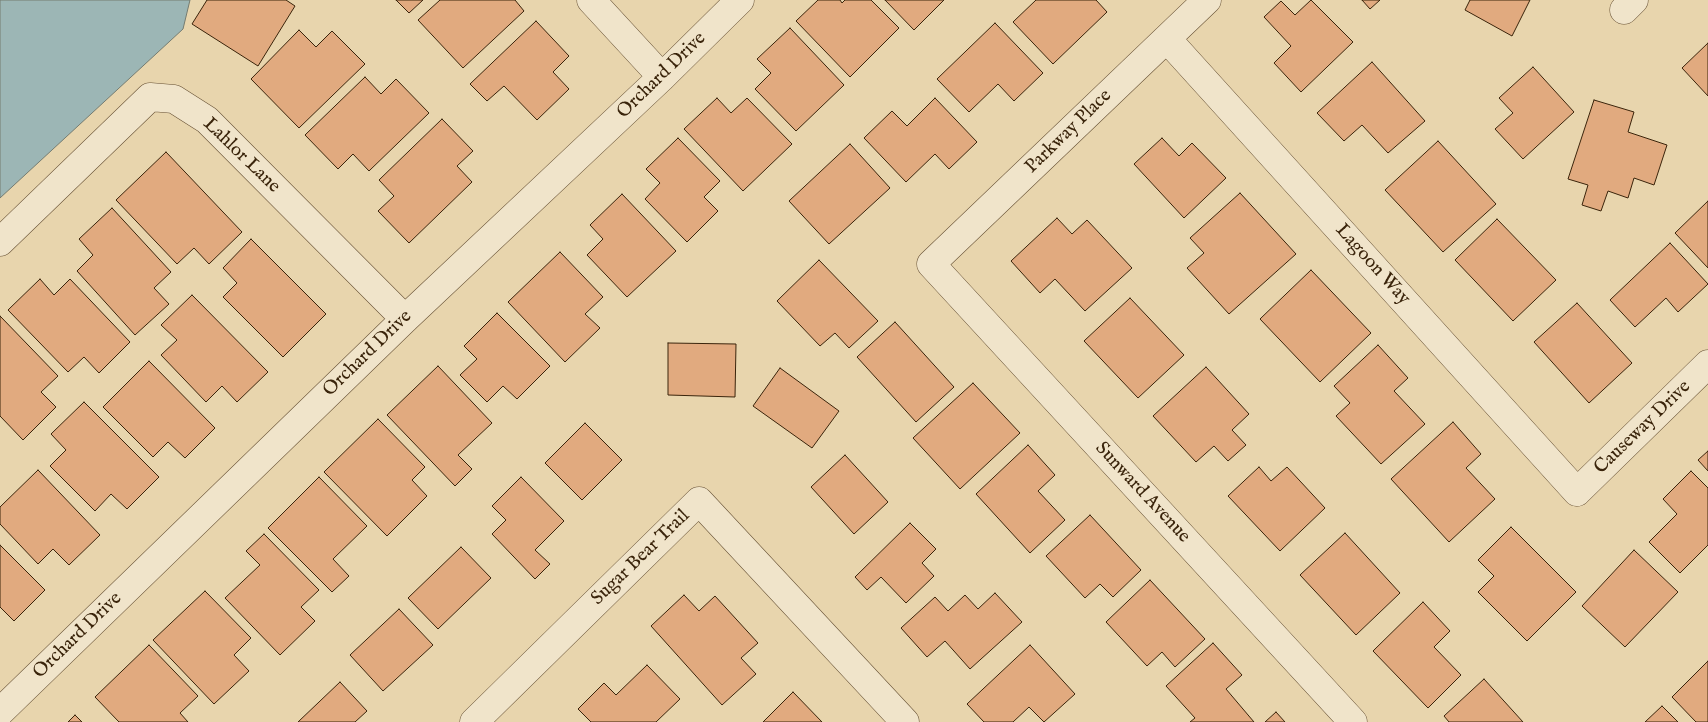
<!DOCTYPE html>
<style>
body{margin:0}
canvas{display:block;background:#e8d5ad}
</style>
<canvas width="1708" height="722"></canvas>
<script>
const ctx = document.querySelector('canvas').getContext('2d');
ctx.lineJoin = 'round';
function paint(path, color) { ctx.fillStyle = color; ctx.fill(path, 'evenodd'); }
const shape = rows => new Path2D(rows.map(r => 'M' + r).join(''));
function stroke(path, color, width, dash) { ctx.strokeStyle = color; ctx.lineWidth = width; ctx.lineCap = dash ? 'butt' : 'round'; ctx.setLineDash(dash || []); ctx.stroke(path); }
function drawText(font, color, halo, rows, align = 'center') {
  ctx.font = font + ' "IM FELL English",serif'; ctx.lineWidth = 4.5; ctx.setLineDash([]); ctx.textBaseline = 'middle'; ctx.strokeStyle = halo; ctx.fillStyle = color; for (const [text, x, y, turn = 0] of rows) {
    ctx.save(); ctx.translate(x, y); ctx.rotate((+turn || 0) * Math.PI / 180); ctx.textAlign = isNaN(turn) ? turn : align; if (halo) ctx.strokeText(text, 0, 0); ctx.fillText(text, 0, 0); ctx.restore();
  }
}
const water = shape([
 [0,0,190,0,183,29,0,198,0,0]
]);
paint(water, '#9cb6b5');
stroke(water, '#757c71', 1);
const building = shape([
 [207,0,286,0,295,6,258,66,192,24,207,0],
 [396,0,423,0,409,13,396,0],
 [440,0,515,0,524,11,463,68,418,20,440,0],
 [818,0,840,0,842,3,845,0,871,0,899,28,850,77,796,21,818,0],
 [885,0,944,0,914,30,885,0],
 [1036,0,1096,0,1107,12,1053,64,1013,22,1036,0],
 [1311,0,1353,42,1301,92,1274,63,1291,46,1264,17,1281,1,1295,15,1311,0],
 [1362,0,1380,0,1370,9,1362,0],
 [1470,0,1530,0,1512,36,1465,10,1470,0],
 [536,21,569,56,553,72,569,89,537,120,504,86,487,101,470,84,536,21],
 [995,23,1043,73,1014,101,998,84,969,112,937,79,995,23],
 [790,28,844,85,796,131,755,89,771,73,757,59,790,28],
 [299,30,316,47,332,31,365,64,299,128,251,79,299,30],
 [1708,43,1708,96,1682,68,1708,43],
 [1372,62,1425,121,1388,153,1362,125,1344,141,1317,113,1372,62],
 [1533,67,1574,112,1523,159,1495,129,1513,113,1499,98,1533,67],
 [365,77,381,94,396,79,429,113,369,171,353,154,338,169,305,135,365,77],
 [717,98,731,113,747,98,792,144,743,191,684,129,717,98],
 [935,98,977,142,949,169,935,154,906,182,864,138,892,111,907,126,935,98],
 [1594,100,1634,112,1628,132,1667,145,1654,185,1634,178,1628,198,1608,191,1601,211,1582,205,1588,185,1568,179,1594,100],
 [442,119,473,151,457,166,472,182,409,243,378,211,394,196,379,180,442,119],
 [678,138,720,181,704,197,718,211,687,242,645,199,660,183,646,169,678,138],
 [1162,138,1179,156,1192,143,1226,178,1184,218,1134,164,1162,138],
 [1438,141,1496,204,1443,252,1385,190,1438,141],
 [850,144,890,188,829,244,789,201,850,144],
 [166,152,242,232,209,264,194,248,177,264,116,200,166,152],
 [1240,193,1296,254,1229,314,1187,268,1204,253,1190,238,1240,193],
 [622,194,676,251,627,297,587,255,603,239,590,225,622,194],
 [1708,201,1708,268,1675,233,1708,201],
 [112,208,171,272,154,288,169,304,135,335,77,271,93,255,79,239,112,208],
 [1057,218,1072,234,1087,220,1132,268,1085,311,1055,279,1040,293,1011,261,1057,218],
 [1497,219,1556,280,1513,321,1455,260,1497,219],
 [251,239,326,314,283,357,223,297,237,283,223,268,251,239],
 [1670,243,1708,284,1678,312,1666,298,1635,327,1610,300,1670,243],
 [560,252,603,297,585,314,600,328,565,362,508,302,560,252],
 [819,260,878,321,849,348,835,333,820,346,777,301,819,260],
 [1311,270,1371,333,1320,382,1260,319,1311,270],
 [40,279,54,295,70,279,130,342,99,373,84,357,68,372,8,310,40,279],
 [192,295,268,372,237,402,222,386,206,402,161,355,177,340,161,325,192,295],
 [1130,298,1184,355,1138,398,1084,341,1130,298],
 [1577,303,1632,363,1589,403,1534,342,1577,303],
 [497,313,550,366,517,399,503,386,487,402,460,375,477,359,464,346,497,313],
 [0,316,58,376,41,392,56,407,23,440,0,416,0,316],
 [895,322,954,387,916,422,857,357,895,322],
 [668,343,736,344,735,397,668,395,668,343],
 [1378,345,1408,378,1394,391,1425,424,1381,464,1336,416,1350,403,1334,386,1378,345],
 [149,361,215,428,185,458,168,442,153,457,103,407,149,361],
 [438,366,492,423,458,455,472,469,455,486,387,415,438,366],
 [1206,367,1249,414,1232,430,1246,445,1228,461,1214,446,1196,462,1153,416,1206,367],
 [780,368,839,411,812,448,753,406,780,368],
 [973,383,1020,433,960,489,913,438,973,383],
 [84,402,159,477,127,509,111,494,95,511,50,466,66,450,51,434,84,402],
 [378,419,425,467,412,480,427,496,387,536,324,472,378,419],
 [1453,422,1481,454,1466,468,1495,499,1449,542,1391,479,1453,422],
 [585,423,622,460,582,500,545,463,585,423],
 [1028,445,1055,475,1038,491,1065,520,1030,553,976,494,1028,445],
 [1708,451,1708,471,1698,460,1708,451],
 [845,455,888,502,854,534,811,487,845,455],
 [1259,467,1271,481,1287,467,1325,508,1280,551,1228,496,1259,467],
 [38,470,100,535,69,565,53,549,38,564,0,524,0,507,38,470],
 [1691,471,1708,488,1708,545,1680,573,1649,542,1677,514,1663,499,1691,471],
 [319,477,367,526,333,559,349,576,332,592,268,528,319,477],
 [521,477,564,521,535,550,550,564,535,579,492,534,506,520,492,506,521,477],
 [1090,515,1141,570,1113,597,1100,584,1085,598,1046,556,1090,515],
 [910,523,936,549,922,563,934,576,906,603,881,577,867,590,855,577,910,523],
 [1511,527,1576,592,1527,641,1478,592,1494,576,1478,560,1511,527],
 [1345,533,1400,593,1356,635,1300,575,1345,533],
 [264,534,319,590,301,607,315,621,280,655,225,598,260,565,246,551,264,534],
 [0,545,45,590,14,621,0,607,0,545],
 [461,547,491,578,438,629,408,598,461,547],
 [1634,550,1678,592,1625,647,1582,606,1634,550],
 [1150,580,1205,639,1175,667,1162,652,1147,666,1106,622,1150,580],
 [205,591,251,638,234,655,249,671,214,704,153,640,205,591],
 [995,593,1022,622,970,669,945,641,927,657,901,628,935,597,948,611,965,595,978,609,995,593],
 [684,595,699,611,715,596,758,643,741,658,756,674,722,705,651,626,684,595],
 [1423,602,1450,631,1434,647,1461,675,1428,708,1373,651,1423,602],
 [399,609,433,645,383,691,350,655,399,609],
 [1213,643,1242,675,1226,689,1254,722,1190,722,1195,718,1166,686,1213,643],
 [149,645,198,696,180,713,188,722,119,722,95,697,149,645],
 [1030,645,1075,694,1044,722,1029,707,1013,722,984,722,967,704,1030,645],
 [1708,661,1708,722,1696,722,1672,697,1708,661],
 [647,665,680,699,656,722,591,722,578,709,604,683,616,695,647,665],
 [1484,679,1523,722,1449,722,1444,716,1484,679],
 [340,682,367,711,355,722,298,722,340,682],
 [793,692,822,722,763,722,793,692],
 [1662,706,1678,722,1645,722,1662,706],
 [1276,712,1285,722,1265,722,1276,712],
 [75,715,82,722,68,722,75,715]
]);
paint(building, '#e1aa7f');
stroke(building, '#3a240b', 1);
const minor = shape([
 [591,0,662,77],
 [1207,0,931,264,1353,722],
 [1624,10,1634,0],
 [1167,39,1577,492,1708,364],
 [0,242,150,97,174,99,207,120,405,319],
 [0,712,405,319,662,77,740,0],
 [474,722,699,501,905,722]
]);
stroke(minor, '#665034', 29);
stroke(minor, '#f0e4ca', 28);
drawText('19px', '#3a240b', '#f0e4ca', [
 ["Orchard Drive",662,76,-44],
 ["Parkway Place",1069,132,-44],
 ["Lahlor Lane",241,156,44],
 ["Lagoon Way",1372,265,48],
 ["Orchard Drive",368,354,-44],
 ["Causeway Drive",1643,428,-44],
 ["Sunward Avenue",1142,493,47],
 ["Sugar Bear Trail",641,558,-44],
 ["Orchard Drive",78,636,-44]
]);
</script>
